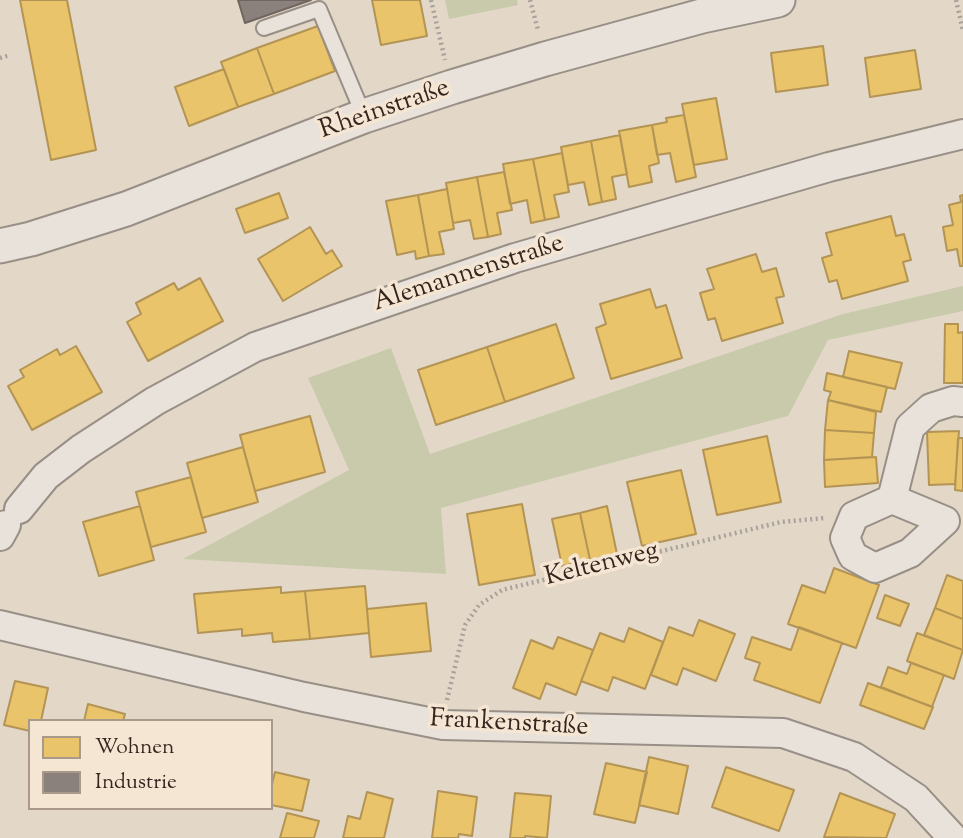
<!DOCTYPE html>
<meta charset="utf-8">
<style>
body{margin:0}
#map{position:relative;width:963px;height:838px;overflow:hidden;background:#e3d7c7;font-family:"Sorts Mill Goudy",serif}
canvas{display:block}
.legend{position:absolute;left:28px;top:719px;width:245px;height:91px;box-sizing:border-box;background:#f4e6d3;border:2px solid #a8998b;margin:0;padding:9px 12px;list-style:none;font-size:21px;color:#36251f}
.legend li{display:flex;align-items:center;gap:14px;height:35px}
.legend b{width:35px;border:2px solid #a8998b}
</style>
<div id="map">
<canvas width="963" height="838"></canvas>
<ul class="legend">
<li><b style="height:19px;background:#e9c46a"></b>Wohnen</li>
<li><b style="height:19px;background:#8a817c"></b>Industrie</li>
</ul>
</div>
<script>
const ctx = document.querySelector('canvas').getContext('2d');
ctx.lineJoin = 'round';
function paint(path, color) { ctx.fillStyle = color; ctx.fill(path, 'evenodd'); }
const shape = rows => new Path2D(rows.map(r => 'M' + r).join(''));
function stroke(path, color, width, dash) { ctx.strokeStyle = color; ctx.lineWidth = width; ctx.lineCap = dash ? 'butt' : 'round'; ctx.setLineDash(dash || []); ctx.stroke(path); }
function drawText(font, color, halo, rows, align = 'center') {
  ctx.font = font + ' "Sorts Mill Goudy",serif'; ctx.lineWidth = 7; ctx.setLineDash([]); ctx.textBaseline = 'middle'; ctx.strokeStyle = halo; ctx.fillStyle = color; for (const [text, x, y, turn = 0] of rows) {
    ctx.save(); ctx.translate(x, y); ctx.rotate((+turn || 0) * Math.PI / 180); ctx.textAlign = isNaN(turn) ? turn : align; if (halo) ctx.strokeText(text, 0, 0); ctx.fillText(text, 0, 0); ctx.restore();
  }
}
paint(shape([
 [445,0,517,0,518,5,449,19],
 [963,286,963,311,828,340,788,416,441,508,446,574,183,559,349,470,308,378,391,348,430,454,843,314]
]), '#c9caac');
const homes = shape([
 [20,0,67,0,96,150,51,160,20,0],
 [372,0,420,0,427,36,381,45,372,0],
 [318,26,335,71,274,94,257,48,318,26],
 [823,46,828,85,776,92,771,53,823,46],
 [257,48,274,94,238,107,221,62,257,48],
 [915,50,921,89,870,97,865,58,915,50],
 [224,69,238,107,189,126,175,87,224,69],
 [716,98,727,159,694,165,682,104,716,98],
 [684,115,696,177,676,182,670,153,657,155,652,125,667,122,666,118,684,115],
 [652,125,659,163,649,166,652,182,629,187,619,131,652,125],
 [620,135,627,174,612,177,616,199,602,202,591,141,620,135],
 [591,141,602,202,589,205,584,182,568,185,561,147,591,141],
 [562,153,569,192,554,195,559,217,545,220,533,159,562,153],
 [533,159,545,220,531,223,527,200,510,204,503,164,533,159],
 [504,172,512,210,497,213,501,234,488,237,477,177,504,172],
 [477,177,488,237,474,239,470,220,453,223,446,183,477,177],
 [447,189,454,229,439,232,444,254,429,256,418,195,447,189],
 [279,193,288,218,245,233,236,209,279,193],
 [418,195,429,256,416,259,415,251,397,255,386,201,418,195],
 [963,195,963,266,960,266,957,249,947,251,943,227,953,225,949,205,961,202,960,196,963,195],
 [891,216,896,236,904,234,911,260,903,262,908,281,842,299,837,280,829,282,822,258,832,255,826,233,891,216],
 [310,227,326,254,332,250,342,266,283,301,258,259,310,227],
 [756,254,762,272,776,268,784,296,776,298,783,323,722,341,715,318,708,320,700,293,714,289,707,269,756,254],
 [200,278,223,321,148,361,127,322,141,314,136,303,174,283,178,290,200,278],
 [650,289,656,308,666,305,682,358,611,379,596,328,606,324,600,304,650,289],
 [556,324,574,378,505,402,487,347,556,324],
 [945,324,958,324,958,333,963,332,963,383,944,383,945,324],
 [76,346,102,392,32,430,8,386,24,377,20,370,57,349,60,355,76,346],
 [487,347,505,402,436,425,418,370,487,347],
 [849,351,902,363,895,389,843,377,849,351],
 [827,373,887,387,881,412,828,400,831,392,824,390,827,373],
 [828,400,876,412,874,433,825,430,828,400],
 [310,416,325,472,255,491,240,435,310,416],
 [825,430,874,433,872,457,824,460,825,430],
 [959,431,955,484,929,485,927,432,959,431],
 [767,436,781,502,717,515,703,450,767,436],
 [958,438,963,438,963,491,955,490,958,438],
 [243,447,258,502,202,518,187,463,243,447],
 [876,457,878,483,825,487,824,460,876,457],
 [681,470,696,534,642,546,627,482,681,470],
 [191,477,206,532,151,547,136,492,191,477],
 [522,504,535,575,479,585,467,514,522,504],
 [140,506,154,560,99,576,83,522,140,506],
 [607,506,617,554,590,560,580,513,607,506],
 [580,513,590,560,562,566,552,519,580,513],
 [834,568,879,585,856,648,788,624,802,585,825,593,834,568],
 [947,575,963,581,963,619,935,608,947,575],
 [365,586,369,633,310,639,305,591,365,586],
 [281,587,281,593,305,591,310,639,273,642,272,633,242,636,242,629,198,633,194,594,281,587],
 [885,595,909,604,900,626,877,618,885,595],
 [426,603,431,651,371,657,367,609,426,603],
 [935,608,963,619,963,650,924,635,935,608],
 [699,620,735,634,716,681,683,668,677,685,651,675,669,627,693,636,699,620],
 [799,627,842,643,820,703,754,680,760,663,745,658,752,637,791,650,799,627],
 [629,628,663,642,645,689,613,677,608,691,581,681,600,633,624,642,629,628],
 [917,633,963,650,954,679,907,661,917,633],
 [558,637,593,650,576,695,546,683,540,699,513,688,531,640,553,649,558,637],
 [911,663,944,675,932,707,881,687,888,667,907,674,911,663],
 [15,681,48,688,41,721,30,721,30,731,4,725,15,681],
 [868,683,933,707,924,729,860,705,868,683],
 [88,704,125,714,123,721,84,721,88,704],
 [649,757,688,766,678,814,639,805,649,757],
 [606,763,647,772,635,823,594,814,606,763],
 [726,767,794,790,779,831,712,807,726,767],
 [275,772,309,780,302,811,271,805,271,788,275,772],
 [438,791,477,797,472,836,459,834,458,838,432,838,438,791],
 [367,792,393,799,384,838,343,838,348,816,360,819,367,792],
 [515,793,551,796,547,838,525,836,525,838,510,838,515,793],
 [840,793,895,814,886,838,824,837,840,793],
 [287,813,319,821,314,838,280,838,287,813]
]);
paint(homes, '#e9c46a');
stroke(homes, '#b39454', 2);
const industry = shape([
 [238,0,311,0,245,23,238,0]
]);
paint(industry, '#8a817c');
stroke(industry, '#716560', 2);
const service = shape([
 [264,28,319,9,364,116]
]);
const minor = shape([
 [892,499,945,521,910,553,875,568,853,556,845,538,854,516,892,499],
 [892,499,910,427,931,408,953,401,963,402],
 [19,509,46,476,81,449,155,401,255,347,515,258,829,167,963,134],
 [0,536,6,525],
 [0,625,304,697,443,725,783,733,854,757,916,798,953,838]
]);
const tertiary = shape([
 [0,246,31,239,126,209,364,116,452,87,545,59,702,16,778,0]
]);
stroke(service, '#988f86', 18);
stroke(minor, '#988f86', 32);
stroke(tertiary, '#988f86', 37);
stroke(shape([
 [431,0,445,60],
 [530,0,538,30],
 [956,0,963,31],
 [0,58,10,55],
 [447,700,465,625,479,605,502,590,781,522,825,518]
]), '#a9a29c', 4.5, [2, 3.5]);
stroke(service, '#e8e2db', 14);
stroke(minor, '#e8e2db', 28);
stroke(tertiary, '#e8e2db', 33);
drawText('26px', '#36251f', '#f4e6d3', [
 ["Rheinstraße",385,111,-19],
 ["Alemannenstraße",469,275,-18],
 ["Keltenweg",602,566,-14],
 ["Frankenstraße",509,725,3]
]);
</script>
